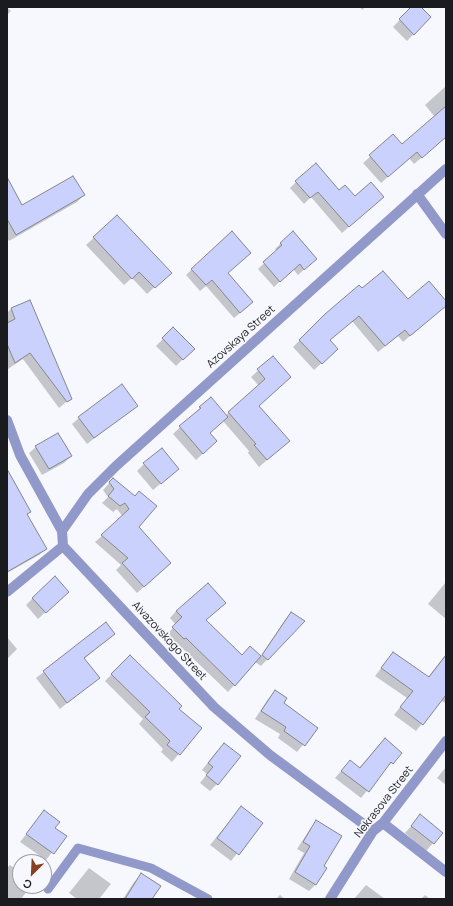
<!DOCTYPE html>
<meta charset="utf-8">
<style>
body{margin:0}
#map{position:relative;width:453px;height:906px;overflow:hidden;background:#f6f8fe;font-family:Manrope,sans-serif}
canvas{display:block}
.frame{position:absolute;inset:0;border:8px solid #1a1b1e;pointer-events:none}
.north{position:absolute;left:12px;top:854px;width:40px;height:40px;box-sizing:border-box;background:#f6f8fe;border:1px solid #9ea0a4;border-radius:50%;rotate:204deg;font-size:11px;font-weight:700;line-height:16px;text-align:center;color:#1a1b1e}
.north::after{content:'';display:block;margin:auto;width:14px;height:18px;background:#87401f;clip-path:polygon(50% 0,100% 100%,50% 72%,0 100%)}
</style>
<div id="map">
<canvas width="453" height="906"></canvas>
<div class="frame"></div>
<div class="north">С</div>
</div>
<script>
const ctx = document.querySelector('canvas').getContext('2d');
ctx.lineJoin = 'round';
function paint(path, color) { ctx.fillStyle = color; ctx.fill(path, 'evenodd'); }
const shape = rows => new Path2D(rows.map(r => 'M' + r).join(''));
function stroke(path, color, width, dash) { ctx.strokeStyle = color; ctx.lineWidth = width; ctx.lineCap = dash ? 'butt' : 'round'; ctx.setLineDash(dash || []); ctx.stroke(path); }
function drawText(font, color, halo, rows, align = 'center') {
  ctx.font = font + ' Manrope,sans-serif'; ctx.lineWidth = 3.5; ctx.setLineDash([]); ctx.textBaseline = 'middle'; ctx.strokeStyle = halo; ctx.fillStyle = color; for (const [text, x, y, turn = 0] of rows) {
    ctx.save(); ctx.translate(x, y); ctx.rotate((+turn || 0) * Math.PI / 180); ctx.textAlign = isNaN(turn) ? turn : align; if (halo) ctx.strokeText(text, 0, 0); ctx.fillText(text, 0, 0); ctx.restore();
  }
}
paint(shape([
 [7,7,11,11,7,15],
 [360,7,365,7,362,10],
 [412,7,419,7,430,17,407,41,393,27],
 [446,86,446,137,414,164,409,158,381,183,363,163,393,136,402,146,435,117,425,105],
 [7,179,22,206,84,195,77,202,9,241,7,238],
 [296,182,339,191,376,203,342,233,311,197,304,204,290,188],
 [117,216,163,279,147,294,132,278,124,285,86,245],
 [281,243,310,264,298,275,293,269,274,287,258,269,277,251,275,249],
 [192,269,227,273,246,308,234,318,206,286,200,291,186,275],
 [362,290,408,301,446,302,446,305,403,342,398,336,378,352,352,321,329,340,337,349,314,370,293,347,325,315],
 [29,302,70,399,59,408,23,359,8,369,7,367,7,313,11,309],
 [173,329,193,349,176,366,156,346],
 [273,357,258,406,289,441,259,467,248,453,249,451,223,421,209,433,209,448,196,460,173,434,210,398,225,416,259,386,251,377],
 [136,406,87,444,72,424,79,418],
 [36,447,71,456,64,463,42,475,29,453],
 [144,464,178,469,153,490,137,471],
 [7,471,30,511,26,515,46,549,39,555,7,573],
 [113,479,134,497,137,527,163,570,137,593,116,570,121,565,95,542,123,517,117,509,113,512,102,503,108,497,103,490],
 [446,582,446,619,428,604],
 [33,598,61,598,38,619,26,605],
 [176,611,205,621,241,656,260,657,285,620,291,613,304,621,261,666,255,662,228,692,178,644,177,645,166,635,176,625,170,618],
 [106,624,114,634,84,659,98,678,60,709,36,678],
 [7,637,17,649,7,659],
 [393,653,428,677,446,654,446,704,441,700,416,731,394,715,407,698,375,676],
 [130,656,178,709,201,728,172,762,161,752,163,749,139,724,143,719,105,681],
 [275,692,283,703,317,728,297,752,278,738,280,734,255,719,268,699],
 [378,746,392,763,385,769,361,798,335,778,350,761,359,768],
 [217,751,217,784,210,791,200,783,207,774,202,770],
 [446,767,446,785,437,778],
 [241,807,261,823,231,861,210,845],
 [44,812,54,828,65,836,46,860,20,842],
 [420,816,442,833,426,851,405,833],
 [317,822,322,867,316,884,309,891,289,879,304,853,297,849,310,829],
 [10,865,20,873,20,886,31,886,21,899,7,899,7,868],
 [89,868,111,884,99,899,77,899,69,893],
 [141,875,151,899,123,899,134,882],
 [366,885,385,899,354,899],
 [280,895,285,899,276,899],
 [425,895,430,899,421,899]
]), '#0003');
const building = shape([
 [411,7,421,7,431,17,414,35,399,19,411,7],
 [446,106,446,137,422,158,417,152,388,177,369,155,393,134,402,144,446,106],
 [316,163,339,190,345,185,355,196,371,182,384,197,349,227,318,192,310,198,295,181,316,163],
 [73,176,85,195,16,235,7,219,7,177,22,205,73,176],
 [117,215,172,273,155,288,139,272,132,279,93,237,117,215],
 [232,231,251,253,228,273,253,302,240,313,212,280,206,285,191,269,232,231],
 [293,231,317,259,304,270,300,264,280,282,263,262,282,245,280,243,293,231],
 [383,271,408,299,429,281,446,301,446,306,410,336,405,330,385,346,359,316,330,340,338,349,322,364,299,340,325,314,359,285,362,288,383,271],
 [30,300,72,399,67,402,30,353,15,363,7,344,7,323,15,319,11,308,30,300],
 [173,327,195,349,183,360,162,338,173,327],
 [273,356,291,377,259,406,290,441,267,460,254,445,256,444,228,412,265,379,257,369,273,356],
 [122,384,138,406,94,438,78,417,122,384],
 [211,397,228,417,210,433,217,441,203,454,179,426,201,408,199,407,211,397],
 [58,433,72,456,49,469,35,446,58,433],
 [162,448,179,469,161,484,143,463,162,448],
 [7,469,31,512,27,514,47,549,7,572,7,469],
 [113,478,135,496,139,491,157,506,139,527,171,563,144,587,122,563,128,558,101,535,129,509,125,503,120,506,108,496,114,489,109,482,113,478],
 [55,576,69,592,46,613,32,598,55,576],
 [208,583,226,603,206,620,242,655,250,646,261,656,235,686,186,638,184,639,172,627,182,617,176,611,208,583],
 [291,612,305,621,268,660,262,655,291,612],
 [106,622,115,634,84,658,100,678,67,703,43,671,106,622],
 [393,652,429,677,446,655,446,695,423,725,400,707,413,691,381,668,393,652],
 [130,655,182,706,179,709,202,728,180,755,167,745,170,741,145,717,150,712,111,674,130,655],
 [275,690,287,698,284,703,318,728,305,746,284,731,286,727,261,711,275,690],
 [385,738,402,753,393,764,391,762,369,792,341,771,350,760,360,768,385,738],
 [224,743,241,756,218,785,206,775,213,767,208,763,224,743],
 [241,806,263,823,239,855,217,838,241,806],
 [44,810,60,822,55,828,67,836,54,854,26,834,44,810],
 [420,814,443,833,434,844,411,826,420,814],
 [316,820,342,836,324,866,327,868,316,885,295,872,310,846,303,842,316,820],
 [141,873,161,886,152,899,125,899,141,873]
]);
paint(building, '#c9d1fc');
stroke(building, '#85868d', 1);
stroke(shape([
 [48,889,78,848,151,868,208,899]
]), '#9099c9', 9);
stroke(shape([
 [417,194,446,234],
 [7,420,20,455,62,531,63,546,214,707,270,755,373,831],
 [62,531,88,494,116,466,446,169],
 [7,592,63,546],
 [383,823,446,872],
 [330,899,373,831,383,823,446,741]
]), '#9099c9', 10);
drawText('11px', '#1a1b1e', '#f6f8fe', [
 ["Azovskaya Street",241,337,-42],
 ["Aivazovskogo Street",169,641,47],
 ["Nekrasova Street",384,802,-52]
]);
</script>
